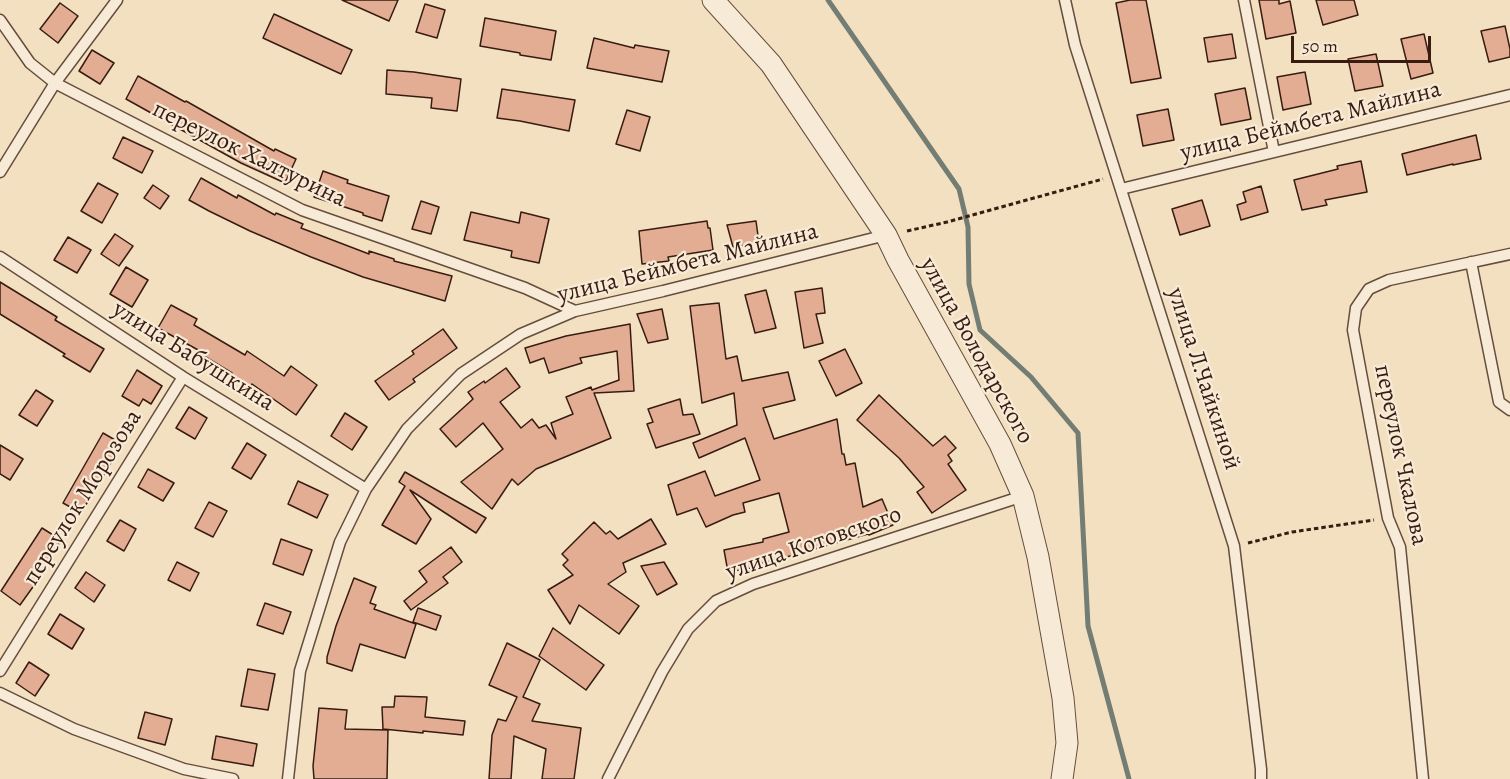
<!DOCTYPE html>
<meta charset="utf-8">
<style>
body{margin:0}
#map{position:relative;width:1510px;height:779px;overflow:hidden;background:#f2e0c1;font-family:Alegreya,serif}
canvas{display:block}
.scale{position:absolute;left:1291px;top:36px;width:140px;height:27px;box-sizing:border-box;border:3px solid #381c11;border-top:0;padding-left:8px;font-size:18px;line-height:21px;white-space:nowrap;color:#381c11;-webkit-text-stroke:4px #f7ebd7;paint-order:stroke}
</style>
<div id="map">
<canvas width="1510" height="779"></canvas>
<div class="scale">50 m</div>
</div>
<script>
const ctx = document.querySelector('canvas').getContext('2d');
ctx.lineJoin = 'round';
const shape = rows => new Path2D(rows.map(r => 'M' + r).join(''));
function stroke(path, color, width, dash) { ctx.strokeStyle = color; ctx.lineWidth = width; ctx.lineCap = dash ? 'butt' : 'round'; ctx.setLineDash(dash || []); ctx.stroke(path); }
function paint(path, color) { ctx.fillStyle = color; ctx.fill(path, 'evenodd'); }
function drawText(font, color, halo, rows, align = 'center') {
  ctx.font = font + ' Alegreya,serif'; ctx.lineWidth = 4.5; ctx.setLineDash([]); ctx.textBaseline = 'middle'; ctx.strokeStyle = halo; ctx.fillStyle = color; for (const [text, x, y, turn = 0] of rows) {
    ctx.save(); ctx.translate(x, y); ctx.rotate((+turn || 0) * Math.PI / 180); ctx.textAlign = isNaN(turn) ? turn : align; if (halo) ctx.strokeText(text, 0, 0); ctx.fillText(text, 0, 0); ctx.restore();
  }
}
stroke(shape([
 [828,0,959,189,968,227,969,284,980,330,1031,377,1078,433,1088,626,1129,779]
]), '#737d73', 5);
const building = shape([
 [342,0,398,0,389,21,342,0],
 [1130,0,1146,0,1161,78,1131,83,1116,3,1130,0],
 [1259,0,1279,0,1279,4,1290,1,1296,33,1266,39,1259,0],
 [1316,0,1354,0,1358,15,1323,25,1316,0],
 [60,3,78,16,58,43,40,29,60,3],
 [425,4,445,10,437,38,416,32,425,4],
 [274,14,352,50,341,74,263,38,274,14],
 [485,18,556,31,551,60,520,55,520,53,480,46,485,18],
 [1505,26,1510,49,1510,57,1489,62,1481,31,1505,26],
 [1232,34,1236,58,1208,62,1204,38,1232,34],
 [1424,34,1433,73,1411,79,1401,39,1424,34],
 [594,38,634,48,635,45,669,51,662,82,587,68,594,38],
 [92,50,114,63,100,84,79,71,92,50],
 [1376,54,1383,86,1355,91,1348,59,1376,54],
 [387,70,414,72,461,79,457,111,431,108,432,98,386,94,387,70],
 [1305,72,1311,104,1283,110,1277,77,1305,72],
 [138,76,185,102,186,101,274,151,275,149,296,159,285,183,241,163,126,99,138,76],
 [1245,88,1251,119,1221,125,1215,94,1245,88],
 [502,89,575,100,569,131,520,121,497,118,502,89],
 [1168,109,1174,140,1143,146,1137,115,1168,109],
 [627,110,650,117,640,151,616,144,627,110],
 [1476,135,1481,159,1453,165,1453,164,1407,175,1402,154,1476,135],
 [123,137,153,151,142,173,113,158,123,137],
 [1361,161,1367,192,1325,200,1327,205,1302,210,1294,180,1338,169,1337,166,1361,161],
 [323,171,348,180,347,183,389,196,382,221,363,215,363,213,314,197,323,171],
 [201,178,237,198,238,195,275,215,276,213,303,224,301,228,369,254,369,251,394,259,394,261,452,276,445,301,363,277,311,257,250,231,209,211,189,200,201,178],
 [98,183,118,194,102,223,81,211,98,183],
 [153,185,169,196,160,209,144,198,153,185],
 [1261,186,1268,212,1241,220,1237,205,1246,202,1243,192,1261,186],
 [1202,200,1210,226,1180,235,1172,209,1202,200],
 [421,201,439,207,431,234,412,229,421,201],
 [471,212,519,223,521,212,549,219,539,263,511,257,512,251,464,240,471,212],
 [707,221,708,228,710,228,713,250,668,257,669,261,642,264,639,231,707,221],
 [756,221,759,243,733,247,727,225,756,221],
 [115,234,133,246,119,266,101,254,115,234],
 [68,237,91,250,77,273,54,260,68,237],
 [126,267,148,280,132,307,110,294,126,267],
 [0,282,57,317,55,320,104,349,90,372,63,356,65,354,0,314,0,282],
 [822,288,825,313,816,314,823,343,804,348,795,292,822,288],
 [766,290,776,328,755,333,745,295,766,290],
 [719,303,726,359,737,356,742,381,788,372,795,400,763,408,774,439,837,419,842,454,844,454,846,465,855,463,863,507,882,499,893,525,869,535,868,534,807,551,807,552,761,563,762,566,728,572,724,550,763,542,763,539,789,532,779,493,743,503,745,512,733,515,706,527,697,508,677,515,668,485,705,471,715,496,760,480,745,438,699,458,693,443,737,425,734,393,702,403,690,306,719,303],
 [171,305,197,319,194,325,245,355,247,351,284,376,291,366,317,385,296,415,252,384,250,387,231,375,232,373,199,353,200,351,158,328,171,305],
 [662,309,668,339,648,343,637,314,662,309],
 [630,324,634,391,594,393,611,438,536,469,518,485,512,479,492,509,461,482,503,449,483,423,456,447,440,429,473,399,468,392,484,381,485,383,506,368,520,387,500,402,521,428,532,419,539,428,546,425,556,439,551,423,573,414,566,397,591,387,592,390,619,380,617,351,580,358,582,363,549,373,544,358,530,363,525,348,566,336,630,324],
 [443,329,457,348,413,379,415,382,389,400,375,381,414,354,412,351,443,329],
 [845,349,862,383,836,396,819,361,845,349],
 [137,370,162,386,151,404,143,399,139,406,122,396,137,370],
 [36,390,53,401,37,426,19,415,36,390],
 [879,395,933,446,945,436,956,448,948,455,952,461,948,464,966,490,932,513,917,492,924,487,899,458,857,420,879,395],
 [680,399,683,415,693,414,700,434,656,448,647,424,653,422,648,409,680,399],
 [189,407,207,418,195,439,176,428,189,407],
 [345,413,367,427,352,450,331,436,345,413],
 [103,433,122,444,81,513,63,503,103,433],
 [247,443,266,455,251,479,232,468,247,443],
 [0,445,23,459,10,480,0,474,0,445],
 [148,469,174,483,163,501,138,487,148,469],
 [405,472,486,518,476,533,410,490,431,519,416,544,382,525,405,486,399,482,405,472],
 [298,481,328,495,317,518,288,504,298,481],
 [209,502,227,511,213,537,195,528,209,502],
 [651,519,666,544,623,563,626,572,608,584,639,606,619,634,579,605,570,624,548,590,573,575,563,565,568,560,562,554,594,522,606,534,610,531,618,539,651,519],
 [120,520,136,529,124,551,107,541,120,520],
 [42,528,61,540,35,584,20,605,1,591,42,528],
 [281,539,312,550,303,575,273,564,281,539],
 [451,547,462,562,443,577,448,583,411,610,404,601,427,582,419,571,451,547],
 [177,562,199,573,190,591,168,580,177,562],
 [664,562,677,584,657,595,641,566,664,562],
 [86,572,105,585,94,602,75,588,86,572],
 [354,578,376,587,370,603,376,605,374,609,416,624,405,658,360,644,352,671,327,663,327,657,336,626,354,578],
 [265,603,291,612,283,634,257,625,265,603],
 [418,608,441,616,436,630,413,622,418,608],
 [60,614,84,629,72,649,48,634,60,614],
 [553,628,604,665,586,690,539,656,553,628],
 [507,643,540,660,523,697,540,704,532,721,581,728,574,779,542,779,546,749,514,736,511,779,489,779,492,735,498,719,506,721,517,697,489,685,507,643],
 [29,662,49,675,35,696,16,683,29,662],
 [248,669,275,674,268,710,241,706,248,669],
 [395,696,427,697,425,717,465,721,463,735,423,731,423,733,383,729,382,707,394,707,395,696],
 [319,708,347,710,345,729,388,730,387,779,314,779,313,766,319,708],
 [145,712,172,719,165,745,138,738,145,712],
 [216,736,257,744,253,766,212,759,216,736]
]);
paint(building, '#e3ad94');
stroke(building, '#381c11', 1.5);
const service = shape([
 [1065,0,1075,45,1234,546,1261,769,1261,779],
 [1244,0,1274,152],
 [0,20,30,63,55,83,302,210,525,288,575,311],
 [0,172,55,83,117,0],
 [1121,189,1510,95],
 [0,257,183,377,366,489],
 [1471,262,1499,402,1510,410],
 [0,671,183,377],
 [0,693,74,729,184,769,233,779],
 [288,779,300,671,340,542,366,489,407,429,461,374,521,334,575,311,663,291,886,235],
 [608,779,662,672,688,629,716,601,753,584,1023,496],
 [1423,779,1400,547,1388,518,1353,330,1356,308,1369,289,1389,280,1510,254]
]);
const minor = shape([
 [713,0,771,64,886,235,898,260,1000,444,1023,496,1038,557,1063,698,1067,743,1062,779]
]);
stroke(service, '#664d3d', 13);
stroke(minor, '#664d3d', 23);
stroke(shape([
 [907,231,947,222,1103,179],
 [1248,543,1292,532,1374,520]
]), '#381c11', 3, [4.5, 3]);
stroke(service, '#f7ebd7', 10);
stroke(minor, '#f7ebd7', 21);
drawText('24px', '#381c11', '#f7ebd7', [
 ["улица Беймбета Майлина",1311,122,-14],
 ["переулок Халтурина",249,155,26],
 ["улица Беймбета Майлина",688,264,-14],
 ["улица Володарского",976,351,61],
 ["улица Бабушкина",193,357,32],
 ["улица Л.Чайкиной",1203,379,72],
 ["переулок Чкалова",1400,455,78],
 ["переулок Морозова",83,498,-58],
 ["улица Котовского",814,544,-19]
]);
</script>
